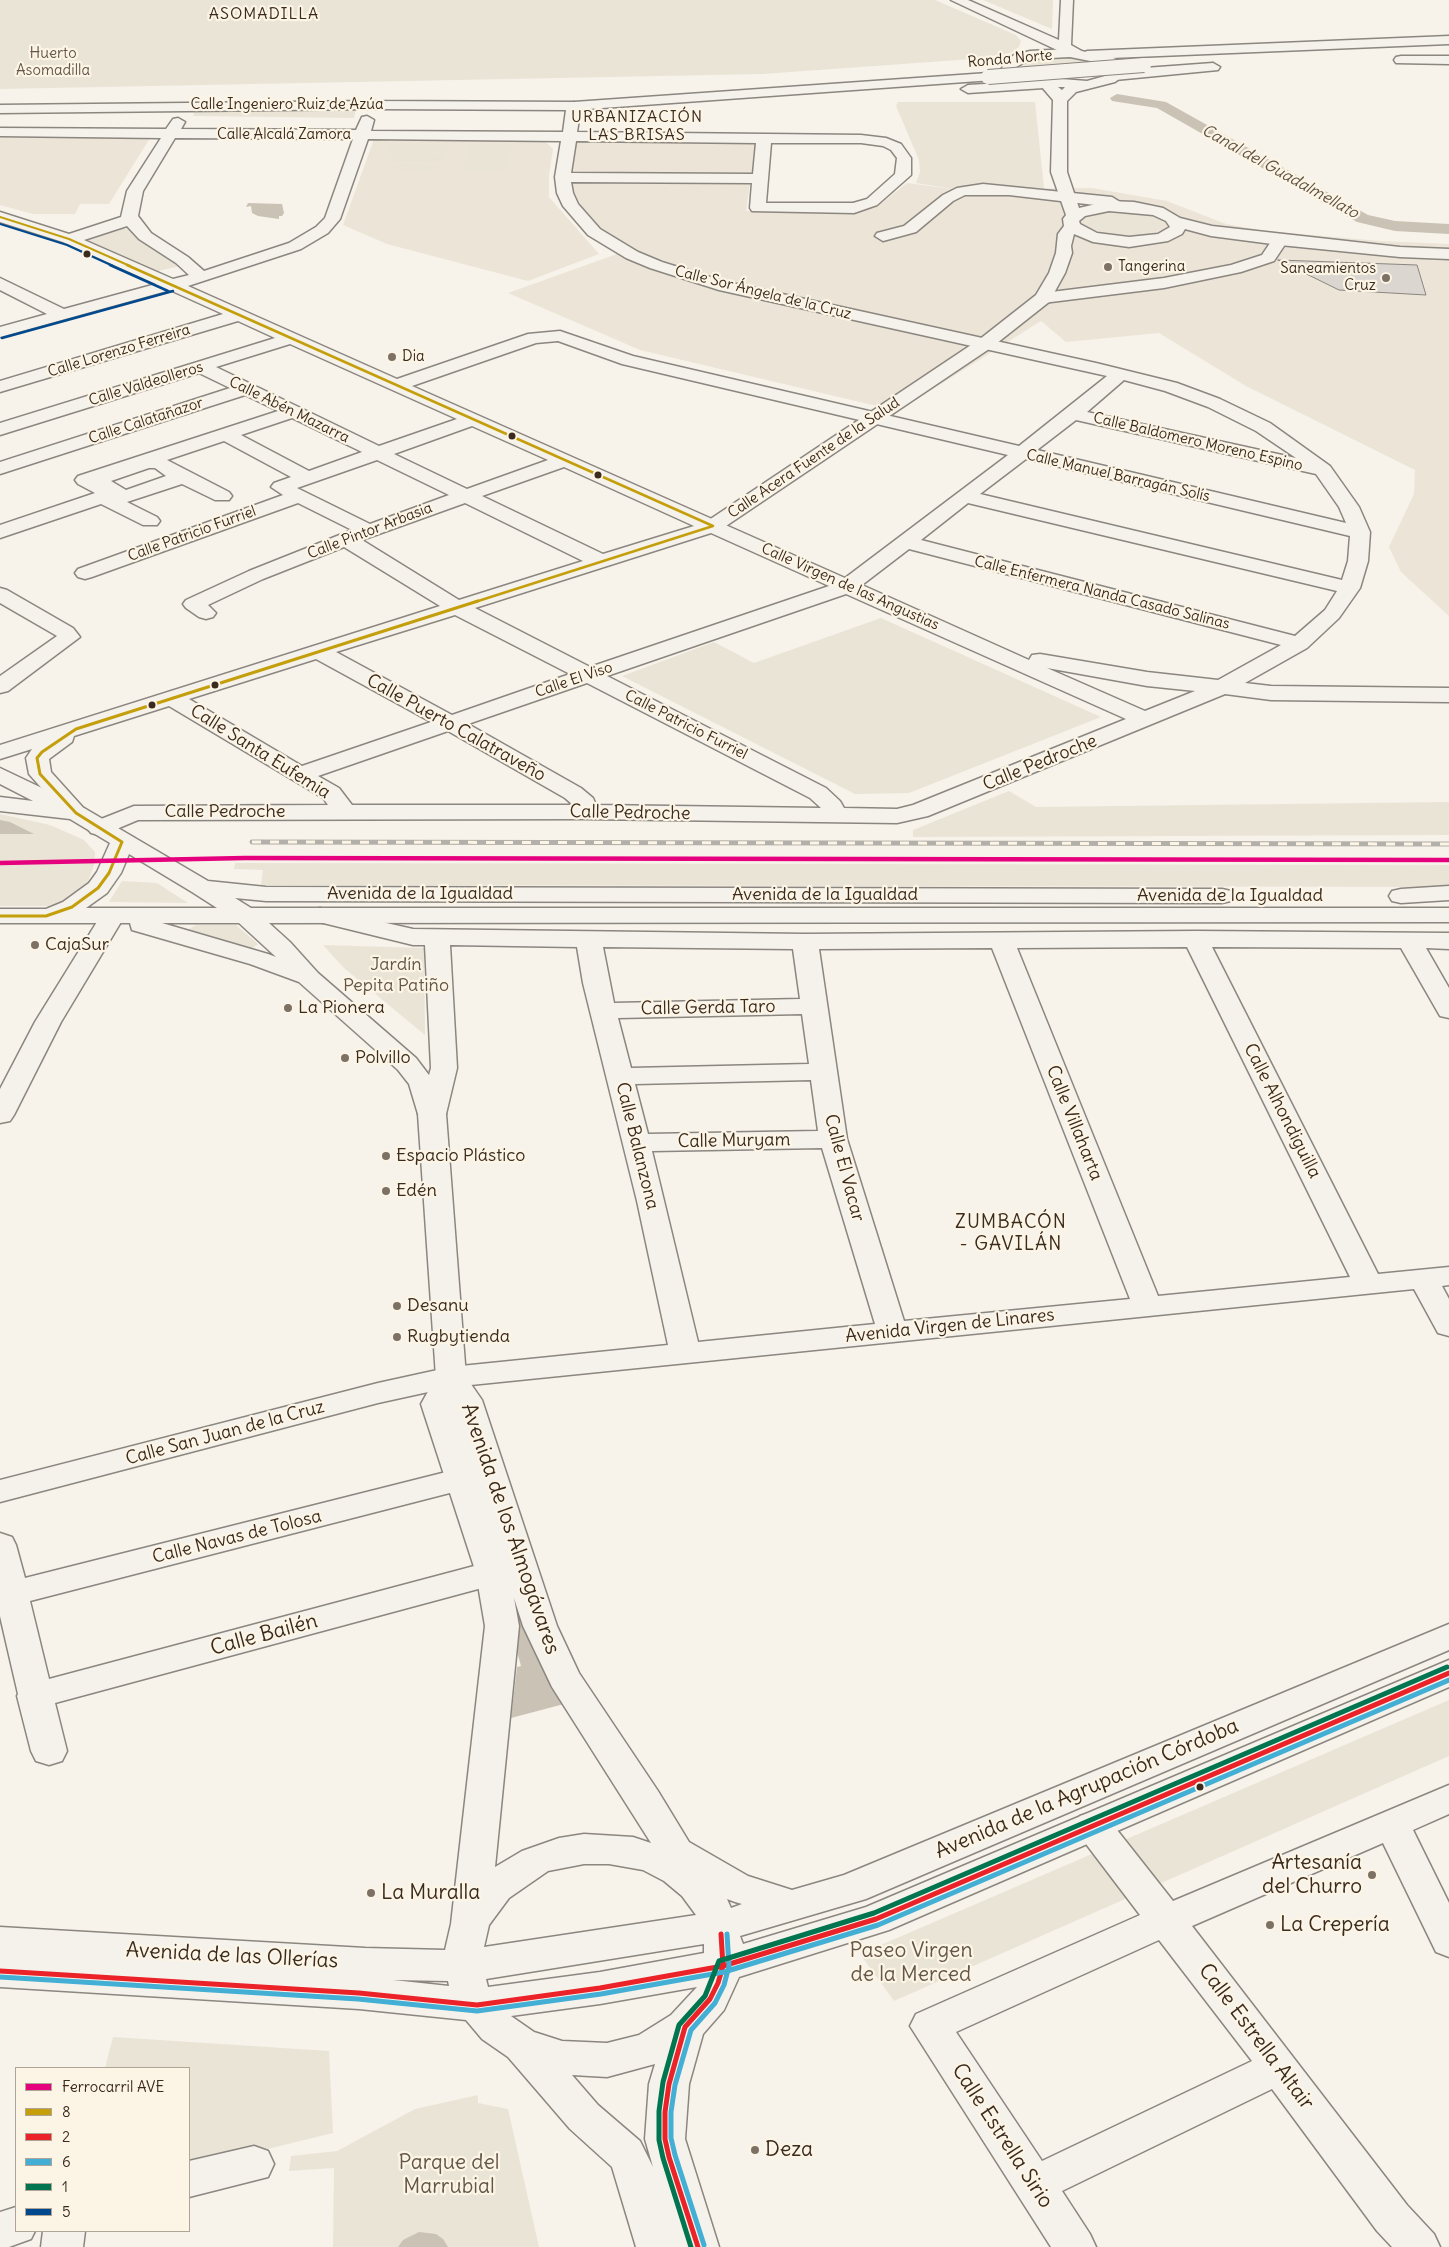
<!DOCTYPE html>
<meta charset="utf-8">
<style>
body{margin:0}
#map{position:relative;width:1449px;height:2247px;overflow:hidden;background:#f7f3ea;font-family:Delius,sans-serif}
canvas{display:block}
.legend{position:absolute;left:15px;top:2067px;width:175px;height:165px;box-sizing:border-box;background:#fcf5e5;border:1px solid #afa495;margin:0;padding:6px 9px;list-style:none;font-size:15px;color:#3b2a1e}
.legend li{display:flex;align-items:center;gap:10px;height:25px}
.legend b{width:25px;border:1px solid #afa495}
</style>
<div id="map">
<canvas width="1449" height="2247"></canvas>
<ul class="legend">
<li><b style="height:6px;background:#e5007d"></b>Ferrocarril AVE</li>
<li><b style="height:6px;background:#c49f0b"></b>8</li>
<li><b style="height:6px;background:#eb2227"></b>2</li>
<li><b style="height:6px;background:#43afd4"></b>6</li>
<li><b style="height:6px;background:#007550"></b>1</li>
<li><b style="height:6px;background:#00498f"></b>5</li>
</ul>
</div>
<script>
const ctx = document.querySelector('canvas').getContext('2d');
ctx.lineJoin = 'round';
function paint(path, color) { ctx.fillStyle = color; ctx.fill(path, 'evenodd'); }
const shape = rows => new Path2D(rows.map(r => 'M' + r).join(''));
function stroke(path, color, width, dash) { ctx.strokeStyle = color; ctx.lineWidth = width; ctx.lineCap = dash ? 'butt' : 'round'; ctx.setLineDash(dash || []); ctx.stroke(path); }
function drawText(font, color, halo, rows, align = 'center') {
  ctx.font = font + ' Delius,sans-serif'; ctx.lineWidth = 4.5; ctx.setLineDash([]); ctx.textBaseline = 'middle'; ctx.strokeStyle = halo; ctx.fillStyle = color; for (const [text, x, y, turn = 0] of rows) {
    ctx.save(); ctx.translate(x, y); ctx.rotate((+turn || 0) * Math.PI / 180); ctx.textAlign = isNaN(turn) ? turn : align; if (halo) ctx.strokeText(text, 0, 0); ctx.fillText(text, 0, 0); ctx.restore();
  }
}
paint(shape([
 [0,137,127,137,150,138,109,204,80,204,75,214,33,214,0,205],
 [374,139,545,141,553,149,549,175,549,197,599,254,528,281,387,244,343,225],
 [580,140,756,142,746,211,859,211,883,202,907,183,952,189,1092,188,1167,201,1226,224,1266,231,1380,241,1449,244,1449,616,1401,572,1389,547,1414,494,1415,470,1246,386,1159,333,1066,342,1041,321,898,411,640,350,508,293,631,249,600,231,578,205,571,185,575,141]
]), '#ebe4d7');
paint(shape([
 [0,0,935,0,1016,35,1021,41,1019,47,1010,53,973,59,762,74,0,89],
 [983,0,1053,0,1052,29],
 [1054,56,1077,58,1097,64,1094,76,1065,80,1048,79,1021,68,1026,63,1037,58],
 [898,102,1035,102,1044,188,952,189,916,183,920,172,919,160,896,106],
 [196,107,356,108,354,118,193,116],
 [392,144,450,145,447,152,387,152],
 [471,144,511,145,506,172,462,171],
 [393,153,446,154,444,162,389,162],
 [399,164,436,165,432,171,397,170],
 [1115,211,1149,215,1161,222,1161,226,1151,233,1118,235,1097,230,1088,222,1096,215],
 [117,228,129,229,146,245,180,266,154,272,88,241,87,237],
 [881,618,1101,717,909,793,855,794,622,676,714,642,754,663],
 [1009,791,1036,807,1449,802,1449,835,913,837,913,830],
 [0,814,50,825,84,840,95,852,94,865,87,884,72,898,48,906,0,906],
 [235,863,1449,865,1449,887,261,885,263,870,234,869],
 [122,881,157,883,188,903,109,902],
 [196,925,236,925,258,944,250,950,189,932,189,929],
 [323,945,424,948,425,1035,344,968],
 [1449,1700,1449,1756,894,2001,860,1954],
 [113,2037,329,2051,333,2133,189,2168,189,2068,105,2068],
 [478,2095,478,2103,508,2109,539,2247,333,2247,334,2168,289,2171,291,2156,337,2151,415,2109]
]), '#eae4d7');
paint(shape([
 [248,203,282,204,284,213,282,216,279,216,279,219,258,216,252,213,251,206,246,207],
 [0,820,10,822,34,834,0,834],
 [515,1598,544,1672,564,1704,511,1718,517,1667,521,1666,514,1641,519,1640,512,1623,511,1599],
 [419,2232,436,2234,443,2239,448,2247,398,2247,403,2240]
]), '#cac2b5');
paint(shape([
 [1117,94,1166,102,1368,215,1395,221,1449,224,1449,234,1395,231,1357,222,1157,108,1112,101,1110,98,1117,94]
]), '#cac2b5');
const building = shape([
 [1278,260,1417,265,1426,295,1339,290,1278,260]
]);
paint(building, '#dbd7d0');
stroke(building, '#8b867f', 1);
const minor = shape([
 [951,0,968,0,1059,40,1061,0,1073,0,1071,45,1087,54,1080,58,1059,51,951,0],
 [373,101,574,102,581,106,577,132,861,135,886,138,901,144,911,158,911,175,877,205,854,213,752,211,750,208,752,183,571,182,573,193,578,204,600,229,638,252,662,262,723,281,1096,363,1177,383,1220,399,1270,423,1330,466,1359,507,1370,532,1368,561,1360,588,1339,618,1307,648,1245,683,1271,686,1449,688,1449,702,1271,700,1225,694,928,816,897,823,584,819,138,820,107,833,99,835,91,833,87,828,91,823,134,806,328,805,323,798,169,706,74,736,72,742,49,759,51,772,88,813,84,818,76,820,68,818,29,774,26,758,32,749,0,759,0,745,440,606,344,547,263,579,208,605,216,613,213,617,206,619,199,617,186,608,183,604,186,600,249,571,352,530,298,503,92,577,85,579,78,577,75,573,78,569,283,495,271,487,274,483,291,477,224,441,167,460,229,492,232,496,229,500,215,500,182,484,127,502,157,517,160,521,157,525,143,525,101,504,0,538,0,525,95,493,78,484,75,480,78,476,278,411,245,395,0,474,0,462,230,388,199,373,0,435,0,423,275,338,238,321,0,392,0,381,223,314,170,290,0,337,0,327,47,314,0,290,0,278,64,309,156,284,63,242,0,222,0,212,69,234,121,217,127,191,161,138,0,136,0,128,166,129,173,119,178,118,185,122,181,129,356,130,362,117,367,116,374,120,371,131,563,132,566,110,373,109,0,113,0,105,373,101],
 [175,138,353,139,325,218,316,227,289,243,204,271,188,257,151,233,138,216,143,191,175,138],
 [368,139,561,141,555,177,557,193,563,206,588,235,626,258,650,268,719,290,1107,376,1019,446,633,356,560,331,528,334,397,379,188,286,301,249,328,233,340,219,368,139],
 [576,141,756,143,753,174,571,173,576,141],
 [771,143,861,143,883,146,891,150,897,158,895,174,867,199,853,203,766,203,771,143],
 [127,226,139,239,176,263,189,275,173,279,84,240,127,226],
 [558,341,622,364,1008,455,845,578,412,386,536,343,558,341],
 [290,344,457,419,379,446,216,367,290,344],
 [1124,380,1165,391,1208,407,1256,431,1296,458,1087,412,1124,380],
 [292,418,362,452,309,471,241,435,292,418],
 [1076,420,1316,474,1339,507,1346,523,1037,450,1076,420],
 [472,426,548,460,467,489,394,454,472,426],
 [1026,459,1350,536,1348,561,1342,580,980,494,1026,459],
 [377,460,449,495,370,524,297,488,377,460],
 [564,467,694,526,603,554,482,496,564,467],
 [149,468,155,468,166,476,126,490,111,481,149,468],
 [465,503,583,561,459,600,362,540,465,503],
 [968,503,1337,591,1325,610,1295,636,921,540,968,503],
 [711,533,829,586,590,667,475,608,711,533],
 [909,549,1281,645,1218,680,1147,672,1040,654,1032,655,1029,660,862,585,909,549],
 [846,594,1126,719,913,805,897,809,844,808,840,801,826,788,607,676,846,594],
 [455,615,570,674,452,715,336,652,455,615],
 [316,659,431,722,302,766,189,699,316,659],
 [1047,668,1147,686,1195,691,1145,711,1047,668],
 [587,683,810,798,821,808,596,805,593,798,581,788,468,724,587,683],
 [448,731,565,798,573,805,352,805,339,788,318,776,448,731],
 [983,184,1112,197,1120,202,1112,207,1009,195,965,195,953,201,916,232,883,241,875,236,877,233,904,226,943,195,957,188,983,184],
 [1280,235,1288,240,1274,261,1241,272,1164,288,1043,303,1037,302,1035,298,1037,294,1043,293,1164,278,1231,265,1262,255,1274,237,1280,235],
 [0,588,7,590,73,628,80,637,8,691,0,693,0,676,57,636,0,603,0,588],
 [320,908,413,929,805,934,1196,931,1449,933,1449,949,1426,948,1449,988,1449,1018,1440,1016,1401,948,1212,947,1378,1274,1449,1267,1449,1285,1442,1286,1449,1299,1449,1336,1438,1333,1414,1289,451,1387,378,1403,0,1502,0,1480,378,1383,451,1367,668,1345,637,1201,583,983,577,947,450,945,457,1068,446,1114,442,1120,432,1122,422,1120,418,1114,431,1068,425,945,413,945,311,920,308,915,311,910,320,908],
 [603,947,793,949,800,999,614,1003,603,947],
 [1187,947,1350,1277,1158,1296,1017,948,1187,947],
 [992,948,1130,1299,904,1321,847,1139,819,949,992,948],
 [802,1014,809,1064,631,1068,618,1018,802,1014],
 [811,1080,818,1131,648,1134,635,1084,811,1080],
 [822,1148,875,1324,698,1342,652,1151,822,1148],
 [112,910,121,912,124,917,61,1022,14,1115,10,1121,0,1123,0,1089,35,1022,100,917,103,912,112,910],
 [462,1468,473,1471,478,1479,473,1487,30,1601,49,1679,493,1561,505,1565,510,1573,505,1581,493,1585,55,1703,67,1751,62,1761,49,1765,36,1761,31,1751,17,1696,18,1694,0,1616,0,1533,12,1537,16,1545,25,1578,462,1468],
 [1449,1785,1449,1814,1413,1830,1449,1903,1449,1957,1436,1952,1383,1843,1192,1926,1407,2205,1434,2234,1440,2247,1392,2247,1377,2231,1272,2089,1062,2191,1090,2234,1096,2247,1051,2247,910,2026,916,2014,1140,1915,1080,1836,1075,1826,1080,1816,1093,1812,1106,1816,1173,1901,1449,1785],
 [1159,1940,1252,2061,1042,2161,956,2032,1159,1940],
 [254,2146,268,2151,274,2164,268,2177,189,2197,189,2161,254,2146],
 [16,2207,16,2231,35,2231,31,2239,9,2247,0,2247,0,2212,16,2207],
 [43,2231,85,2231,83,2247,41,2247,43,2231]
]);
const major = shape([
 [1070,49,1108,56,1116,59,1126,69,1123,76,1115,82,1076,92,1067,101,1067,172,1079,208,1109,201,1134,202,1163,208,1180,218,1212,226,1400,247,1449,249,1449,259,1400,257,1280,245,1211,236,1185,229,1182,234,1168,241,1129,247,1093,242,1074,234,1071,246,1072,253,1065,273,1049,302,992,347,720,530,706,530,703,526,706,522,980,339,1036,295,1049,273,1056,253,1058,234,1064,226,1063,219,1066,215,1051,172,1053,100,1041,86,1012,79,1002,68,1005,62,1014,55,1030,51,1070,49],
 [1070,57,1100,63,1106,65,1112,71,1105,76,1087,81,1036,77,1022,73,1016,67,1031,59,1070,57],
 [1058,87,1065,87,1062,90,1058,87],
 [1109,211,1153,215,1166,221,1170,227,1158,234,1129,237,1097,233,1080,224,1079,221,1085,216,1109,211],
 [0,768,65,799,68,805,84,808,208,881,266,887,1222,889,1231,891,1234,896,1231,901,1222,903,266,901,235,898,251,908,1449,908,1449,922,269,923,290,942,318,973,416,1058,435,1083,446,1114,466,1377,482,1400,557,1626,579,1673,658,1791,689,1842,748,1876,792,1890,844,1875,1449,1624,1449,1650,866,1899,740,1936,743,1944,866,1907,1449,1660,1449,1687,889,1930,739,1977,724,2010,703,2034,689,2084,685,2139,719,2247,636,2247,612,2167,570,2129,508,2057,482,2039,466,2020,359,2009,0,1987,0,1927,365,1948,445,1950,451,1924,485,1626,476,1573,421,1404,436,1377,418,1114,409,1084,398,1070,299,982,250,964,132,930,130,923,0,923,0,909,46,909,63,902,89,883,97,872,110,843,70,819,0,811,0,797,33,801,0,784,0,768],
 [129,854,192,892,217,908,86,908,107,893,121,873,129,854],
 [162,923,239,923,276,957,268,954,162,923],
 [514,1598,523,1626,552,1687,651,1843,633,1837,584,1834,559,1838,522,1851,495,1867,519,1626,514,1598],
 [584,1864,609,1864,643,1870,664,1881,682,1896,696,1915,484,1947,489,1925,509,1898,548,1871,584,1864],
 [727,1899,735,1902,742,1904,731,1908,727,1899],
 [704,1944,704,1953,600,1972,488,1987,486,1979,704,1944],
 [393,1980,448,1981,449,1986,393,1980],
 [697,1987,671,2015,639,2035,607,2043,562,2041,534,2032,511,2016,600,2004,697,1987],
 [655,2064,649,2084,645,2139,653,2167,640,2141,598,2105,572,2075,607,2077,655,2064],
 [1449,886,1449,900,1401,903,1392,901,1389,896,1392,891,1401,889,1449,886]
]);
const highway = shape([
 [1449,36,1449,44,1087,59,1080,55,1087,51,1449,36],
 [1401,56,1449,56,1449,64,1396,63,1394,60,1396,57,1401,56],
 [1213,63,1220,67,1218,70,1115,80,1108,76,1110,73,1131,69,1213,63],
 [988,73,995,77,993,80,574,110,567,106,574,102,988,73],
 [1054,80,1059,81,1061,84,1059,87,968,93,961,89,968,85,1054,80]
]);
stroke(minor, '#8b867f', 3);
stroke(major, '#8b867f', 3);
stroke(highway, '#8b867f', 3);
paint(minor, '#f5f2ec');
paint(major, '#f5f2ec');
paint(highway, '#f5f2ec');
const rail = shape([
 [252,842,1449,844]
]);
stroke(rail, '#b3afa9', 5);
stroke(rail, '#fcf5e5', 3, [9]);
const highwayBridge = shape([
 [988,77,1144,65]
]);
stroke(highwayBridge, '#8b867f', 16, []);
stroke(highwayBridge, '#f5f2ec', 14);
stroke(shape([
 [0,217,69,239,130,266]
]), '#c49f0b', 2);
stroke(shape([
 [127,265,713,526],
 [475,602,713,526]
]), '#c49f0b', 2.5);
stroke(shape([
 [0,916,46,916,72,907,98,888,109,873,122,842,76,813,40,774,37,758,42,752,76,729,478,601]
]), '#c49f0b', 3);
stroke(shape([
 [0,1971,359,1993,477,2005,600,1988,723,1966,876,1919,1449,1673],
 [698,2247,669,2157,665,2139,665,2112,669,2084,685,2027,710,1999,718,1983,723,1966,721,1934]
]), '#eb2227', 5);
stroke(shape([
 [0,1977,358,1999,477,2011,601,1994,724,1972,878,1925,1449,1680],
 [704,2245,675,2155,671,2138,671,2112,675,2085,691,2030,715,2003,724,1985,729,1966,727,1934]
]), '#43afd4', 5);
stroke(shape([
 [691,2247,663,2158,659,2140,659,2111,663,2082,679,2025,705,1996,719,1961,874,1913,1447,1667]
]), '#007550', 5);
stroke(shape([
 [0,224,67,245,113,266]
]), '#00498f', 2);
stroke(shape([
 [110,265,168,291],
 [2,338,173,291]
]), '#00498f', 2.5);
stroke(shape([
 [0,863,245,858,1449,860]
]), '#e5007d', 4.5);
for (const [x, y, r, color] of [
 [87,254,4.5,"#3b2a1e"],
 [1108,267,5,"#7d7065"],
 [1386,278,5,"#7d7065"],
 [392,357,5,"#7d7065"],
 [512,436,4.5,"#3b2a1e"],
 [598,475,4.5,"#3b2a1e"],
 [215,685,4.5,"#3b2a1e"],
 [152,705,4.5,"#3b2a1e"],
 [35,945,5,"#7d7065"],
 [288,1008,5,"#7d7065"],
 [345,1058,5,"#7d7065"],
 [386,1156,5,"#7d7065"],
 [386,1191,5,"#7d7065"],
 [397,1306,5,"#7d7065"],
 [397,1337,5,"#7d7065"],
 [1200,1787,4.5,"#3b2a1e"],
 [1372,1875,5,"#7d7065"],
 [371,1893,5,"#7d7065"],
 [1270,1925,5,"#7d7065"],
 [755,2150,5,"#7d7065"]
]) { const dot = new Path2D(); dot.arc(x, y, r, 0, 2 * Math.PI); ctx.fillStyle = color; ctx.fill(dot); stroke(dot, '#fcf5e5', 2); }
drawText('15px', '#645648', '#fcf5e5', [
 ["Huerto",53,54],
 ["Asomadilla",53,71]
]);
drawText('15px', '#3b2a1e', '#fcf5e5', [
 ["Ronda Norte",1010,59,-5],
 ["Calle Ingeniero Ruiz de Azúa",287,105],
 ["Calle Alcalá Zamora",284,135],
 ["Calle Sor Ángela de la Cruz",763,293,14],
 ["Calle Lorenzo Ferreira",119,351,-17],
 ["Calle Valdeolleros",146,384,-17],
 ["Calle Abén Mazarra",289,410,26],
 ["Calle Calatañazor",146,421,-18],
 ["Calle Baldomero Moreno Espino",1198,442,13],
 ["Calle Acera Fuente de la Salud",814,458,-34],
 ["Calle Manuel Barragán Solís",1118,476,13],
 ["Calle Pintor Arbasia",370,531,-21],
 ["Calle Patricio Furriel",192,534,-20],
 ["Calle Virgen de las Angustias",850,587,24],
 ["Calle Enfermera Nanda Casado Salinas",1102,593,14],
 ["Calle El Viso",574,680,-19],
 ["Calle Patricio Furriel",686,725,27]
]);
drawText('15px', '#3b2a1e', '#fcf5e5', [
 ["Tangerina",1118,267],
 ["Saneamientos",1376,269,"right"],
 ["Cruz",1376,286,"right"],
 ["Dia",402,357]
], 'left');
ctx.letterSpacing = '1px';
drawText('16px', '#3b2a1e', '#fcf5e5', [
 ["ASOMADILLA",264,14],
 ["URBANIZACIÓN",637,117],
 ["LAS BRISAS",637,135]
]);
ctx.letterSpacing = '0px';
drawText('italic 16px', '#605144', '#fcf5e5', [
 ["Canal del Guadalmellato",1280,172,29]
]);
drawText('18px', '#3b2a1e', '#fcf5e5', [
 ["Calle Puerto Calatraveño",456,728,29],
 ["Calle Santa Eufemia",260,752,32],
 ["Calle Pedroche",1040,763,-22],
 ["Calle Pedroche",225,812],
 ["Calle Pedroche",630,813,1],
 ["Avenida de la Igualdad",420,894],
 ["Avenida de la Igualdad",825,895],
 ["Avenida de la Igualdad",1230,896],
 ["Calle Gerda Taro",708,1008,-1],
 ["Calle Alhondiguilla",1282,1111,63],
 ["Calle Villaharta",1074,1123,68],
 ["Calle Muryam",734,1141,-1],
 ["Calle Balanzona",637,1146,76],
 ["Calle El Vacar",844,1168,75],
 ["Avenida Virgen de Linares",950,1326,-6],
 ["Calle San Juan de la Cruz",225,1433,-15],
 ["Calle Navas de Tolosa",237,1537,-14]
]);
drawText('18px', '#3b2a1e', '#fcf5e5', [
 ["CajaSur",45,945],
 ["La Pionera",298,1008],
 ["Polvillo",355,1058],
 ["Espacio Plástico",396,1156],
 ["Edén",396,1191],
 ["Desanu",407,1306],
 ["Rugbytienda",407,1337]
], 'left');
drawText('18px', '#645648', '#fcf5e5', [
 ["Jardín",396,965],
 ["Pepita Patiño",396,986]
]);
ctx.letterSpacing = '1px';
drawText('19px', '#3b2a1e', '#fcf5e5', [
 ["ZUMBACÓN",1011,1223],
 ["- GAVILÁN",1011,1245]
]);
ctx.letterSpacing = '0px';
drawText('21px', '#3b2a1e', '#fcf5e5', [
 ["Avenida de los Almogávares",510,1529,71],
 ["Calle Bailén",264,1635,-15],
 ["Avenida de la Agrupación Córdoba",1087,1789,-23],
 ["Avenida de las Ollerías",232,1956,3],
 ["Calle Estrella Altair",1256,2037,53],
 ["Calle Estrella Sirio",1002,2136,57]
]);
drawText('21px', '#3b2a1e', '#fcf5e5', [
 ["Artesanía",1362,1863,"right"],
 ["del Churro",1362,1887,"right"],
 ["La Muralla",381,1893],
 ["La Crepería",1280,1925],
 ["Deza",765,2150]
], 'left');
drawText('21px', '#645648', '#fcf5e5', [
 ["Paseo Virgen",911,1951],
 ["de la Merced",911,1975],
 ["Parque del",449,2163],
 ["Marrubial",449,2187]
]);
</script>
